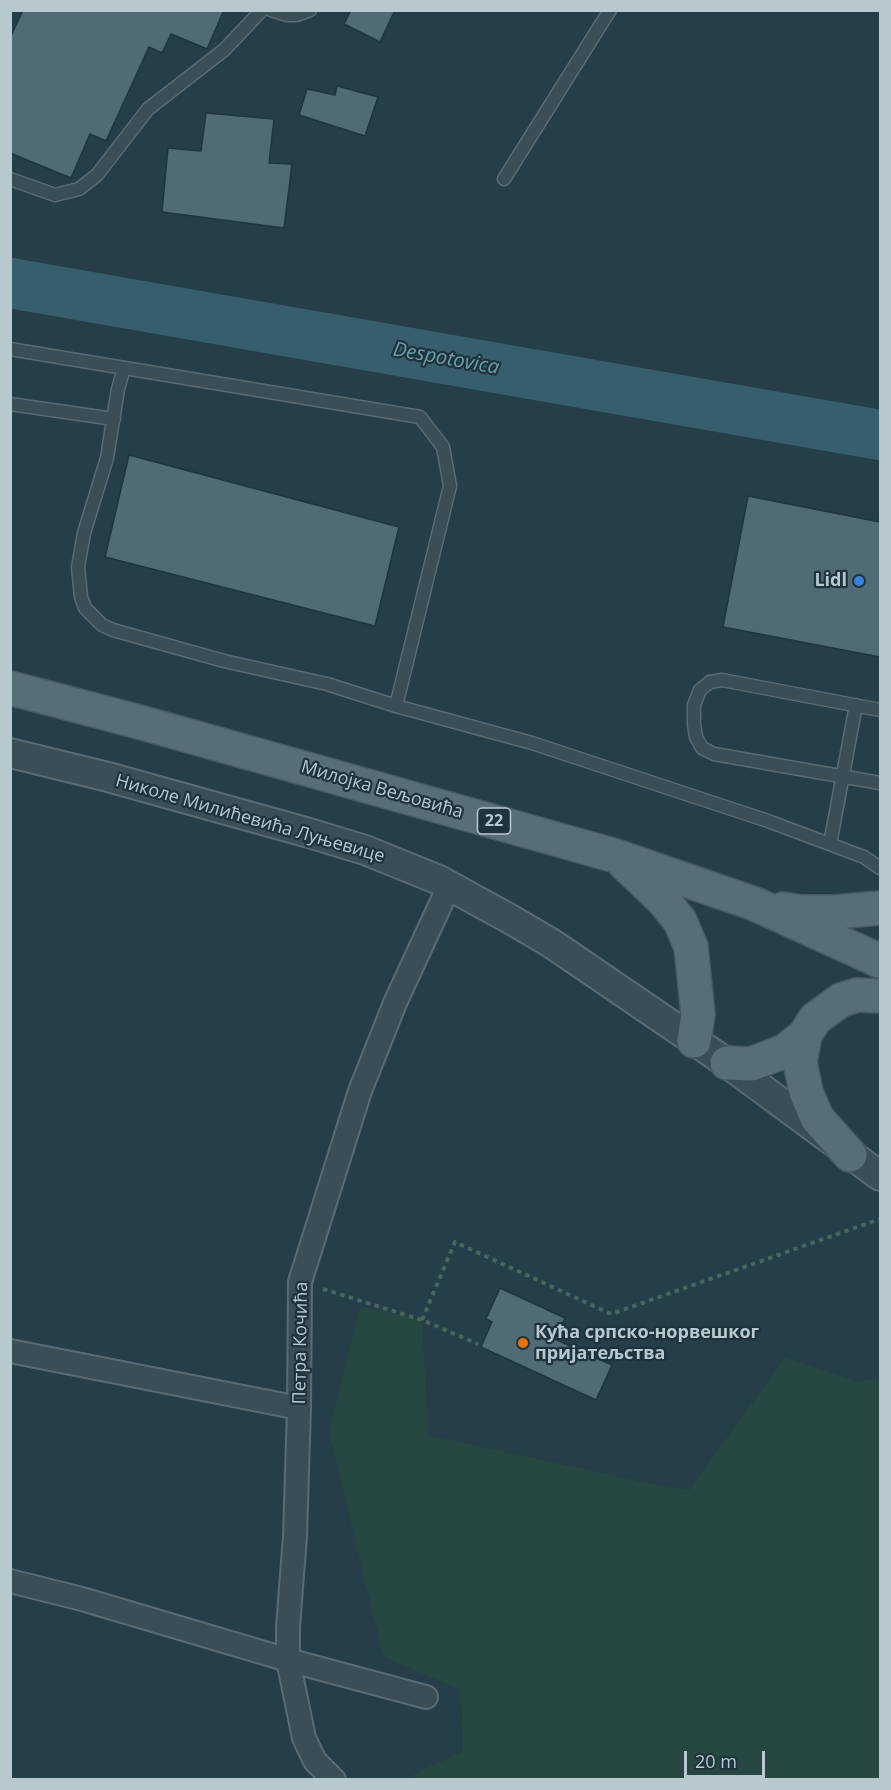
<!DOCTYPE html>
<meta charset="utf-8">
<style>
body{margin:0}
#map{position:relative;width:891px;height:1790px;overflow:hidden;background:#253e47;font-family:"Open Sans",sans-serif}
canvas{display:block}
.frame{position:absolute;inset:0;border:12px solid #b8c8cf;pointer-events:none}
.scale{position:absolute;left:684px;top:1751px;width:81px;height:27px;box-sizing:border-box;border:3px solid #b8c8cf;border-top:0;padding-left:8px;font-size:18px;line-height:21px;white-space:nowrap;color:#b8c8cf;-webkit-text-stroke:4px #1e333c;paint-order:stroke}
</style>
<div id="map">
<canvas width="891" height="1790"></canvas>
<div class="frame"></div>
<div class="scale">20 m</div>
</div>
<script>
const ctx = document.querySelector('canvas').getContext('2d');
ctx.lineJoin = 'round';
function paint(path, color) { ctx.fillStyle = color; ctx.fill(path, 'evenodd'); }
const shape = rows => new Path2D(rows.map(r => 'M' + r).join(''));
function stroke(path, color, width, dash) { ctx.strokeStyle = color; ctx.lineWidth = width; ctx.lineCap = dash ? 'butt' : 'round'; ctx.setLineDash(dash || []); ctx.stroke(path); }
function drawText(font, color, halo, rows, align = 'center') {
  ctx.font = font + ' "Open Sans",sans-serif'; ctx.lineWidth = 4.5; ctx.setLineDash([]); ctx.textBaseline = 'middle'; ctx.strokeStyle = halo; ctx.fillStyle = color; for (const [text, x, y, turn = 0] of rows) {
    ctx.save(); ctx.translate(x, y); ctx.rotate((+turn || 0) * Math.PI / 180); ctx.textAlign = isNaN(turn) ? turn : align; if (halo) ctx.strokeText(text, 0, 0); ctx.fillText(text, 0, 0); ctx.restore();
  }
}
paint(shape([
 [360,1306,422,1320,428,1435,643,1482,689,1490,785,1358,854,1381,880,1379,880,1779,415,1779,414,1774,463,1751,461,1690,384,1657,329,1432]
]), '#274842');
stroke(shape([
 [10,283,880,435]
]), '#365e6d', 50);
const building = shape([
 [23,10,224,10,207,49,171,34,162,53,149,47,106,141,90,134,71,178,10,153,10,38,23,10],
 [351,10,395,10,380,42,344,24,351,10],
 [337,86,378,97,365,136,299,115,307,89,335,95,337,86],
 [206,113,274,119,269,163,292,164,284,228,162,212,168,148,201,151,206,113],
 [129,455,399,527,375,626,105,557,129,455],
 [748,496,880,522,880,657,723,627,748,496],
 [500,1288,565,1318,555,1339,612,1365,596,1400,481,1347,492,1322,486,1319,500,1288]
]);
paint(building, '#516b74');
stroke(building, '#20353e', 1.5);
const service = shape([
 [271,10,287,15,297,15,310,10],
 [10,179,55,195,79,189,97,175,148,109,224,50,262,10],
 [504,179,610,10],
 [10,349,420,417,443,447,450,486,396,706],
 [124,368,118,389,107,458,84,533,78,567,81,597,85,608,102,625,113,630,224,661,327,684,396,706,532,743,768,821,864,857,880,868],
 [10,404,114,419],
 [880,710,722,680,710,682,700,690,694,705,694,724,696,737,702,748,714,754,880,783],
 [830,844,856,705]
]);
const minor = shape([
 [10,1351,299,1408],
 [10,1581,82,1599,288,1660,426,1697],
 [334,1780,315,1761,304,1738,288,1660,288,1627,295,1536,299,1408,300,1282,360,1091,395,1003,449,886]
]);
const tertiary = shape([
 [10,753,108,777,309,833,365,850,439,880,510,919,551,943,727,1063,880,1176]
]);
const primary = shape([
 [10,688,143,723,616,856,755,904,880,961],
 [624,863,663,900,680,921,691,947,698,1014,694,1041],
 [783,909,801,912,834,912,880,908],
 [805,1035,800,1062,806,1092,817,1118,850,1155],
 [727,1063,751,1064,785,1051,805,1035,815,1019,841,1000,857,995,880,996]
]);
stroke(service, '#596b73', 15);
stroke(minor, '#596b73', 26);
stroke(tertiary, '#596b73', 32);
stroke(primary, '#475a62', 36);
stroke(shape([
 [323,1289,422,1320,478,1344],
 [422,1320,455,1242,611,1314,880,1219]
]), '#48655f', 4, [4.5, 4.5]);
stroke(service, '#3a4e56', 12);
stroke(minor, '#3a4e56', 22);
stroke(tertiary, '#3a4e56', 28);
stroke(primary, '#586e76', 33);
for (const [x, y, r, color] of [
 [859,581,6,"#3f7fe0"],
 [523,1343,6,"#e8710a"]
]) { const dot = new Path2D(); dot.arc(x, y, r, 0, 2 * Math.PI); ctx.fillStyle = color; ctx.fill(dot); stroke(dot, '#1e333c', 2); }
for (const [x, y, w] of [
 [494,821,33]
]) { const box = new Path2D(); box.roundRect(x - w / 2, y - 13, w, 26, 4.5); ctx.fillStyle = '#1e333c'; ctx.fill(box); stroke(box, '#b8c8cf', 1.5); }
drawText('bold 16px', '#b8c8cf', null, [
 ["22",494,821]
]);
drawText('bold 18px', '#b8c8cf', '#1e333c', [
 ["Lidl",847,581],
 ["Кућа српско-норвешког",535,1333,"left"],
 ["пријатељства",535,1354,"left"]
], 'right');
drawText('18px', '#b8c8cf', '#1e333c', [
 ["Милојка Вељовића",382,790,16],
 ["Николе Милићевића Луњевице",250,819,16],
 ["Петра Кочића",301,1343,-89]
]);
drawText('italic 20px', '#6e9fb1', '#1e333c', [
 ["Despotovica",446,359,10]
]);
</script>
